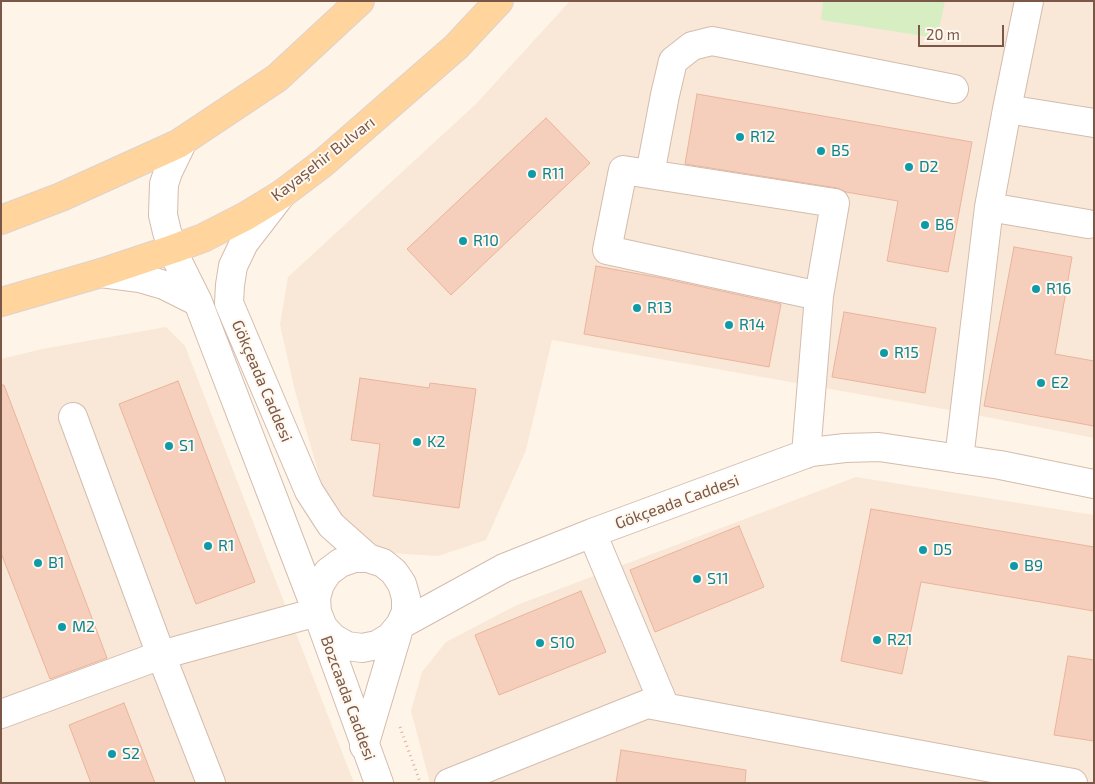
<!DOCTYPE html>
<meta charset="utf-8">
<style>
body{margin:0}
#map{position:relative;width:1095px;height:784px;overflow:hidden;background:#fef4e7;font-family:"Exo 2",sans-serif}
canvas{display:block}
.frame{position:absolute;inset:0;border:2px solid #7b5748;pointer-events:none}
.scale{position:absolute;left:918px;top:25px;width:86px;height:22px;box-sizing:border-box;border:2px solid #7b5748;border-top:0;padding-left:6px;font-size:15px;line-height:18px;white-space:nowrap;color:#7b5748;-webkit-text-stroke:4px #fff8ef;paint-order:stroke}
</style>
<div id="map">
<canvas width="1095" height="784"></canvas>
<div class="frame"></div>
<div class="scale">20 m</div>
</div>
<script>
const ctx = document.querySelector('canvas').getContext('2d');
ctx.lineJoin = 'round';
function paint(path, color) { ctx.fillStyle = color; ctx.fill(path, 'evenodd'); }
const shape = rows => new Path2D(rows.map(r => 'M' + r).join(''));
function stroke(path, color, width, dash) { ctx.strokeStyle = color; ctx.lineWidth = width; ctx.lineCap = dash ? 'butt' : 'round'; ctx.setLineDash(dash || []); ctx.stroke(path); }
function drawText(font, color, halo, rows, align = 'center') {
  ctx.font = font + ' "Exo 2",sans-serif'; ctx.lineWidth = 4; ctx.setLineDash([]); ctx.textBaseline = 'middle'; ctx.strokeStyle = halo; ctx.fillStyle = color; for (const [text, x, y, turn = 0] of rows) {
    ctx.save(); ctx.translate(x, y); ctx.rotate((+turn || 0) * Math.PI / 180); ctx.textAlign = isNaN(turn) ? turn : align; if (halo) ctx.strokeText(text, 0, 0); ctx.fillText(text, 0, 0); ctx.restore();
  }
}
paint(shape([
 [570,1,1094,1,1094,438,966,413,552,340,526,450,486,540,438,556,390,553,347,528,325,496,295,391,280,325,288,277,476,104],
 [166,327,185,346,354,783,1,783,1,359,42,349],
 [856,477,1094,515,1094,783,430,783,411,711,422,672,446,642,517,605]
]), '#f9e8d7');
paint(shape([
 [823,1,945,1,937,38,821,20]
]), '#d7eec3');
const building = shape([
 [697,94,972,142,948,272,887,261,898,201,846,192,837,188,685,164,697,94],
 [546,118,590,163,451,295,407,249,546,118],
 [1014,247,1072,257,1055,354,1094,361,1094,426,984,406,1014,247],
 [596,266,661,278,781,304,769,367,584,334,596,266],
 [844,312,936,328,925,393,832,377,844,312],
 [360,378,429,388,430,383,476,389,459,508,373,496,380,444,351,440,360,378],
 [178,381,255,582,196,604,119,404,178,381],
 [1,385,4,385,107,658,50,679,1,553,1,385],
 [871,509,1094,547,1094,611,921,582,902,674,841,661,871,509],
 [739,526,764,587,655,632,630,570,739,526],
 [581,591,606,652,499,695,475,635,581,591],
 [1068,656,1094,660,1094,741,1054,735,1068,656],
 [124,703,155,783,91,783,69,725,124,703],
 [621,750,746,770,745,783,616,783,621,750]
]);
paint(building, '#f6cfbc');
stroke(building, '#eab49b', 1);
const minor = shape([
 [1007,109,1094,123],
 [183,141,168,172,164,184,163,215,167,232,177,260,198,302,211,336,317,612,323,627,333,638,347,646,362,648,377,645,390,637,400,625,406,612,406,598,402,584,394,572,383,563,368,558,354,558,340,563,328,572,320,584,316,598,317,612,379,783],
 [650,174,665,95,673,61,692,46,712,41,954,89],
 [281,195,244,243,233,266,230,285,229,303,309,491,331,525,368,558],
 [989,207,1088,224],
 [101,273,140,278,164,285,198,302],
 [73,417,161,655,211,783],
 [806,454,819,296,835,203,623,170,607,250,819,296],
 [959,459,989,207,1007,109,1029,1],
 [592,533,665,707],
 [1,714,161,655,317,612],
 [364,746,400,625,504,568,592,533,811,452,845,448,879,447,1000,465,1094,484],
 [449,783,647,704,1073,783]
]);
const major = shape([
 [1,220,61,197,178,144,277,78,360,1],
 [1,302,101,273,173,249,203,238,246,216,282,194,323,163,456,47,499,1]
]);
stroke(minor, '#d4bcae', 30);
stroke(major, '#ddd3cf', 30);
stroke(shape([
 [400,727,420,782]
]), '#dcb29e', 3, [1, 4]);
stroke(minor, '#fff', 28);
stroke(major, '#ffd49d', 28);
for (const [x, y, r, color] of [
 [740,137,5,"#0f9aa8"],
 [821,151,5,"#0f9aa8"],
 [909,167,5,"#0f9aa8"],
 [532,174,5,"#0f9aa8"],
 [925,225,5,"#0f9aa8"],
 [463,241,5,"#0f9aa8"],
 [1036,289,5,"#0f9aa8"],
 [637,308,5,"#0f9aa8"],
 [729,325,5,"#0f9aa8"],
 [884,353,5,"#0f9aa8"],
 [1041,383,5,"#0f9aa8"],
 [417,442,5,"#0f9aa8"],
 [169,446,5,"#0f9aa8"],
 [208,546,5,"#0f9aa8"],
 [923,550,5,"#0f9aa8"],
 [38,563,5,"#0f9aa8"],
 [1014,566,5,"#0f9aa8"],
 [697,579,5,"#0f9aa8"],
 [62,627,5,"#0f9aa8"],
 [877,640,5,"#0f9aa8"],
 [540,643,5,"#0f9aa8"],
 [112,754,5,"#0f9aa8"]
]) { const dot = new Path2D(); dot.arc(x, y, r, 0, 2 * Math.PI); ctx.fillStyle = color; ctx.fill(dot); stroke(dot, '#fff8ef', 2); }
drawText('16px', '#0d838f', '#fff8ef', [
 ["R12",750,137],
 ["B5",831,151],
 ["D2",919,167],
 ["R11",542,174],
 ["B6",935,225],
 ["R10",473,241],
 ["R16",1046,289],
 ["R13",647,308],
 ["R14",739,325],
 ["R15",894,353],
 ["E2",1051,383],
 ["K2",427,442],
 ["S1",179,446],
 ["R1",218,546],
 ["D5",933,550],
 ["B1",48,563],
 ["B9",1024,566],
 ["S11",707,579],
 ["M2",72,627],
 ["R21",887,640],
 ["S10",550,643],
 ["S2",122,754]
], 'left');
drawText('16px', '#7b5748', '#fff8ef', [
 ["Kayaşehir Bulvarı",323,159,-38],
 ["Gökçeada Caddesi",262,381,67],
 ["Gökçeada Caddesi",677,502,-20],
 ["Bozcaada Caddesi",348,698,70]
]);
</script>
